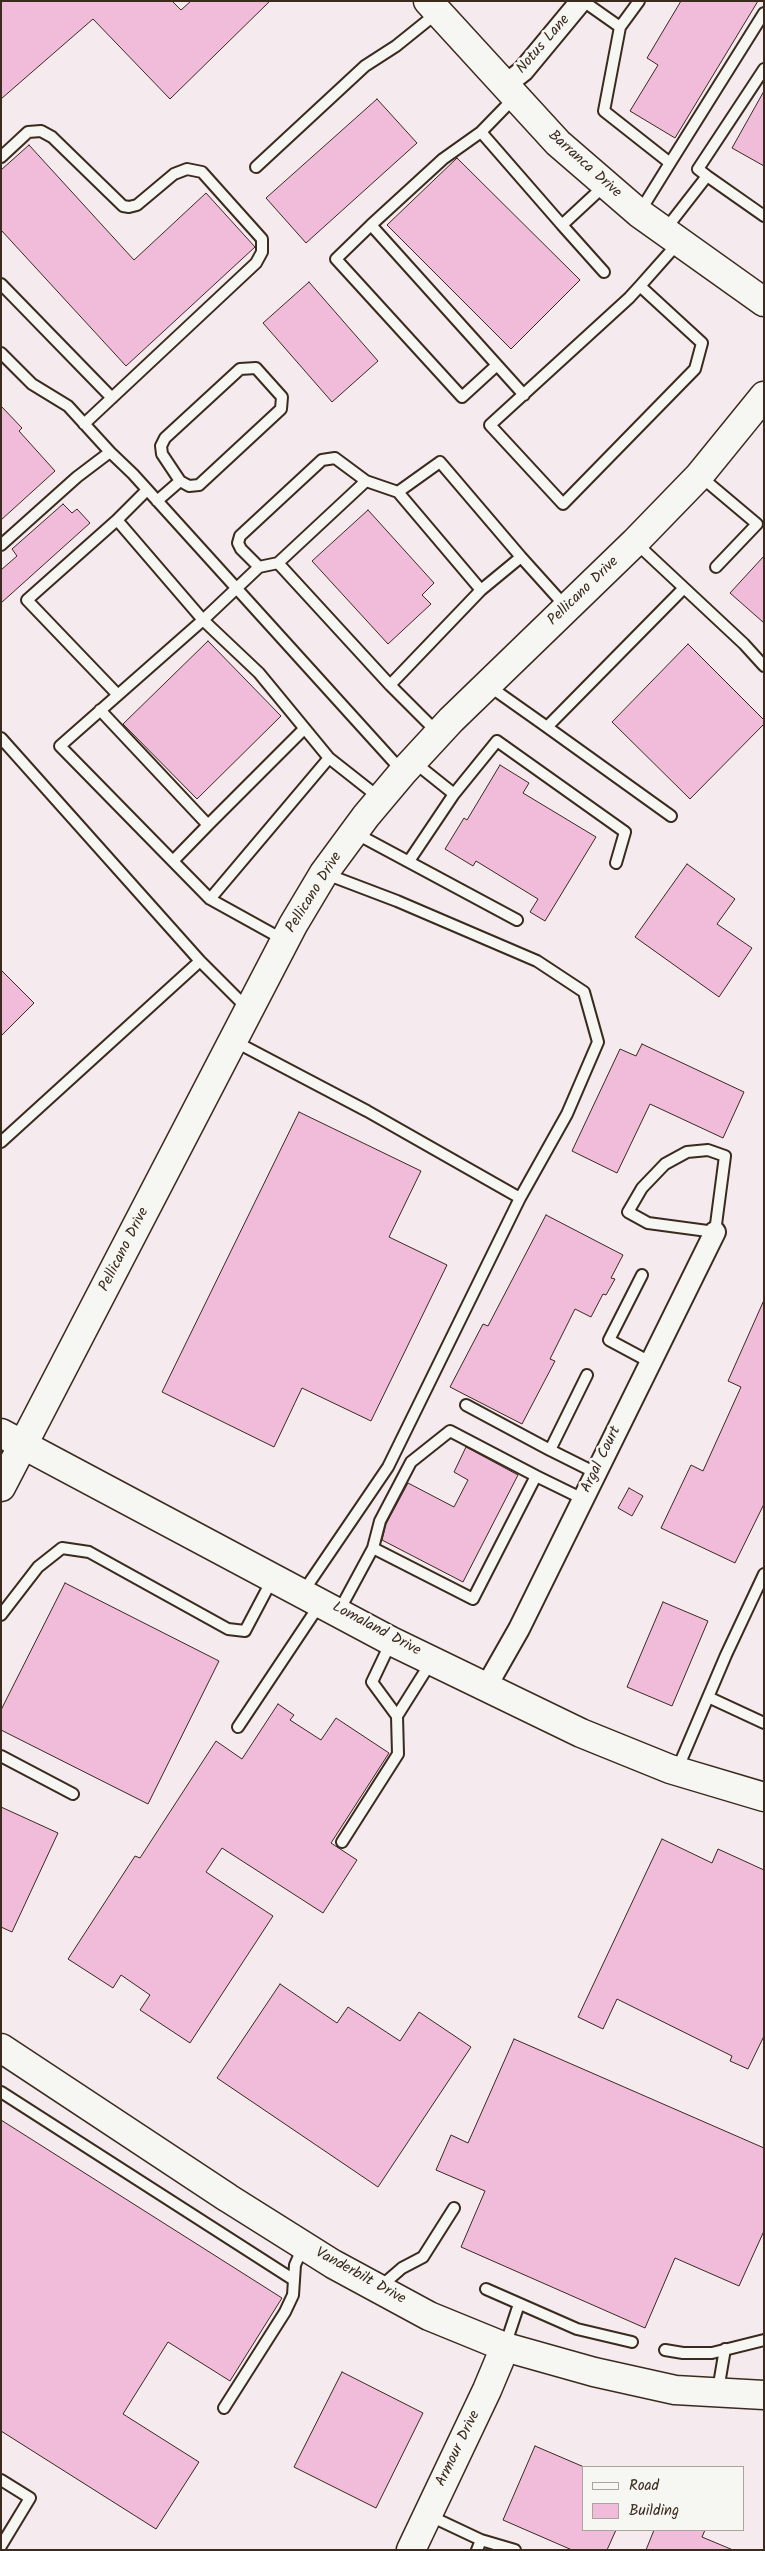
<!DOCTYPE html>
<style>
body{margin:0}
#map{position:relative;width:765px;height:2551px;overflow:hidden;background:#f5eaed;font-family:Kalam,sans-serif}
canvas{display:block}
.frame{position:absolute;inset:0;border:2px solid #3b2a1e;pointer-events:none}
.legend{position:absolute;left:582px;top:2466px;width:162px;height:65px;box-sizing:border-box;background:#f6f6f2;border:1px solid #aba49d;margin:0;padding:6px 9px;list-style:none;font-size:15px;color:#3b2a1e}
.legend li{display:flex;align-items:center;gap:10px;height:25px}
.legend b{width:25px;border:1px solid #aba49d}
</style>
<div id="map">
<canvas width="765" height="2551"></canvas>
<div class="frame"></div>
<ul class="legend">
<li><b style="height:6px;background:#f6f6f2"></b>Road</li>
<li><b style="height:14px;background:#f0bcd9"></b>Building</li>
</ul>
</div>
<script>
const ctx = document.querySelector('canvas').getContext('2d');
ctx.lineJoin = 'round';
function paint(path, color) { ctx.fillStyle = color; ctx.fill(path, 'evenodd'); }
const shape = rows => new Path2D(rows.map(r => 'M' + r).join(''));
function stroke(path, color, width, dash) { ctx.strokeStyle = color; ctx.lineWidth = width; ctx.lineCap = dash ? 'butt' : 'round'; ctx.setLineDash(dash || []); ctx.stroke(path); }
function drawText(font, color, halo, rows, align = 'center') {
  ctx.font = font + ' Kalam,sans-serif'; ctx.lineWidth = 5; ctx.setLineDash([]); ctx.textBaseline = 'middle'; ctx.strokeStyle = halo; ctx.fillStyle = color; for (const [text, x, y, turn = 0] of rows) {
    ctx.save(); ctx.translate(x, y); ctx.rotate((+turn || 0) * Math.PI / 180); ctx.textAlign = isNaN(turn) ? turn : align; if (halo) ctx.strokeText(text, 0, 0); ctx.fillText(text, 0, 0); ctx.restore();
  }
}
const building = shape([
 [1,1,172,1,181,10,191,1,270,1,170,99,93,19,1,99,1,1],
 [681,1,758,1,675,138,630,111,658,65,647,58,681,1],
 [764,91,764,166,732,148,764,91],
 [377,99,417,143,306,243,266,198,377,99],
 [29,145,134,260,206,193,255,247,126,366,1,230,1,170,29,145],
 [457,158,580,280,511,349,387,225,457,158],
 [309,282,378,361,332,402,263,323,309,282],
 [1,406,22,428,19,431,55,471,1,520,1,406],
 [63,504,72,513,77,509,90,523,1,603,1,570,17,556,12,549,63,504],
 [368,510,434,583,422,595,431,604,388,644,312,561,368,510],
 [764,556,764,623,730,593,764,556],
 [208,641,281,716,197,799,123,724,208,641],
 [688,644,764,720,764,724,690,799,612,722,688,644],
 [500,765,529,783,523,793,596,837,545,921,530,912,538,899,476,861,473,866,445,849,464,818,467,820,500,765],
 [687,864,735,899,717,924,752,948,719,997,635,937,687,864],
 [1,970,34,1003,1,1036,1,970],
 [642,1044,744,1092,723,1138,650,1104,617,1173,572,1151,620,1049,636,1056,642,1044],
 [299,1112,421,1171,389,1237,447,1265,371,1421,302,1388,274,1447,162,1392,299,1112],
 [546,1215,623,1255,611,1278,615,1279,606,1295,603,1294,591,1317,575,1309,550,1359,555,1361,522,1424,450,1387,483,1324,488,1326,546,1215],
 [764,1300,764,1504,735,1563,661,1528,691,1465,703,1471,741,1387,728,1381,764,1300],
 [466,1447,518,1475,463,1582,382,1540,386,1524,408,1483,454,1507,468,1480,454,1472,466,1447],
 [629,1488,643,1496,632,1516,618,1508,629,1488],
 [65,1583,219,1661,148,1804,1,1730,1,1710,65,1583],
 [663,1602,708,1621,672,1706,627,1687,663,1602],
 [278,1704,294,1715,290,1720,321,1740,336,1718,389,1753,331,1843,357,1860,323,1913,222,1848,206,1872,273,1916,190,2043,140,2010,150,1995,121,1975,113,1988,68,1959,135,1856,140,1858,216,1741,242,1759,278,1704],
 [1,1807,58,1833,12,1932,1,1927,1,1807],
 [662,1839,712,1863,718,1849,764,1870,764,2036,748,2069,730,2061,732,2056,617,1999,603,2029,578,2017,662,1839],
 [280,1984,337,2023,348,2007,400,2041,419,2012,471,2047,378,2187,217,2078,280,1984],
 [514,2039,764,2148,764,2231,739,2286,675,2258,645,2328,461,2247,485,2191,436,2170,451,2135,468,2143,514,2039],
 [1,2120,282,2298,230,2381,168,2342,123,2414,199,2462,156,2529,1,2431,1,2120],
 [342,2372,423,2413,376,2508,294,2467,342,2372],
 [535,2446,584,2467,584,2530,616,2530,607,2550,572,2550,503,2520,535,2446],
 [654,2530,705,2530,702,2537,733,2550,646,2550,654,2530]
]);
paint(building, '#f0bcd9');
stroke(building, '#3b2a1e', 1);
const lane = shape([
 [583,1,620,27,639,1],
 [620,27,604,111,670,163,639,213],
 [515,97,481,132,562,225,604,186],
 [1,157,28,132,41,131,52,137,123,206,129,207,137,205,174,174,187,169,202,172,262,239,262,252,256,263,84,424],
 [670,163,764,13],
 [256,167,365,66,396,46,437,13],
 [707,176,698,169,764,69],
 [371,225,443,159,481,132],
 [562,225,604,272],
 [665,230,707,176,764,216],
 [1,284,112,398],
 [640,286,702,343,695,369,563,504,490,425,629,298,640,286,679,242],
 [1,353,32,384,68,406,110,452],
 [497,365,462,397,336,259,371,225,524,395],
 [700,476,757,524,716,567],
 [398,492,440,462,521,557],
 [157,501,180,481,189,486,199,485,281,409,282,397,256,368,240,369,165,438,161,446,162,454,180,481],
 [117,520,147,490],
 [636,543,744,644,764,666],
 [1,545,77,477,110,452,133,474,402,771],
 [259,567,241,549,238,543,240,536,322,460,335,458,366,481],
 [481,590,521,557,566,607],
 [390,685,481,590,398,492,366,481,278,563,390,685,438,733],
 [489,686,547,727,684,588],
 [118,695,27,600,117,520,203,620,259,567,278,563],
 [100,710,208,825,304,729],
 [547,727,671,816],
 [1,738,200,961,248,1009],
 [414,762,454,794,497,741,625,832,616,863],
 [355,833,517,920],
 [173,861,208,825],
 [409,861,454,794],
 [326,874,397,901,537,961,584,992,598,1042,567,1114,520,1198],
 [210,899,329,758],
 [284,940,210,899,60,746,203,620,259,673,329,758,381,799],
 [234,1041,367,1111,520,1198,388,1467,303,1592],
 [1,1142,200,961],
 [708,1150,725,1156,715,1232,648,1223,628,1212,642,1188,665,1164,687,1152,708,1150],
 [642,1275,609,1340,650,1362],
 [466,1405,550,1450,587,1375],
 [550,1450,596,1473],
 [373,1548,380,1521,411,1462,450,1431,536,1476],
 [339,1611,373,1548,473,1599,536,1476,583,1499],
 [1,1615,38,1567,62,1548,89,1552,228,1629,245,1631,273,1578],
 [391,1642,372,1682,397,1716],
 [708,1697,764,1723],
 [238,1727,320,1604],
 [1,1756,73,1794],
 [677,1770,726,1655,764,1574],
 [342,1842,398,1754,397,1716,431,1662],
 [1,2092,294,2280],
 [380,2287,402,2268,423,2257,454,2208],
 [486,2289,577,2329,632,2342],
 [505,2346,519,2304],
 [665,2350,683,2353,712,2353,764,2340],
 [718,2390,725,2349],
 [224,2408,285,2312,293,2295,295,2265,303,2247],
 [1,2480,30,2498,1,2546],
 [428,2515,481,2540,477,2550],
 [481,2540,515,2550]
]);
const street = shape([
 [504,86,523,71,581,1],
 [486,1687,519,1629,715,1232]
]);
const secondary = shape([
 [428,1,558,143,639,213,764,302],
 [1,1433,391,1641,581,1733,670,1769,764,1797],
 [1,1487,293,925,324,873,366,816,403,772,451,720,635,542,699,476,764,396],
 [1,2048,228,2198,333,2264,429,2316,505,2347,594,2372,675,2390,764,2395],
 [411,2550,487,2390,505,2347]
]);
stroke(lane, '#3b2a1e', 14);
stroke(street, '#3b2a1e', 24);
stroke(secondary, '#3b2a1e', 31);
stroke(lane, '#f6f6f2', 10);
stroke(street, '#f6f6f2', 20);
stroke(secondary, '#f6f6f2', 28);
drawText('15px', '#3b2a1e', '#f6f6f2', [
 ["Notus Lane",544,45,-49],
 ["Barranca Drive",584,165,42],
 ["Pellicano Drive",584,592,-44],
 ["Pellicano Drive",315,893,-58],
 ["Pellicano Drive",125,1250,-63],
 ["Argal Court",602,1460,-64],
 ["Lomaland Drive",376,1630,28],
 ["Vanderbilt Drive",360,2277,29],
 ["Armour Drive",459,2449,-64]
]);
</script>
